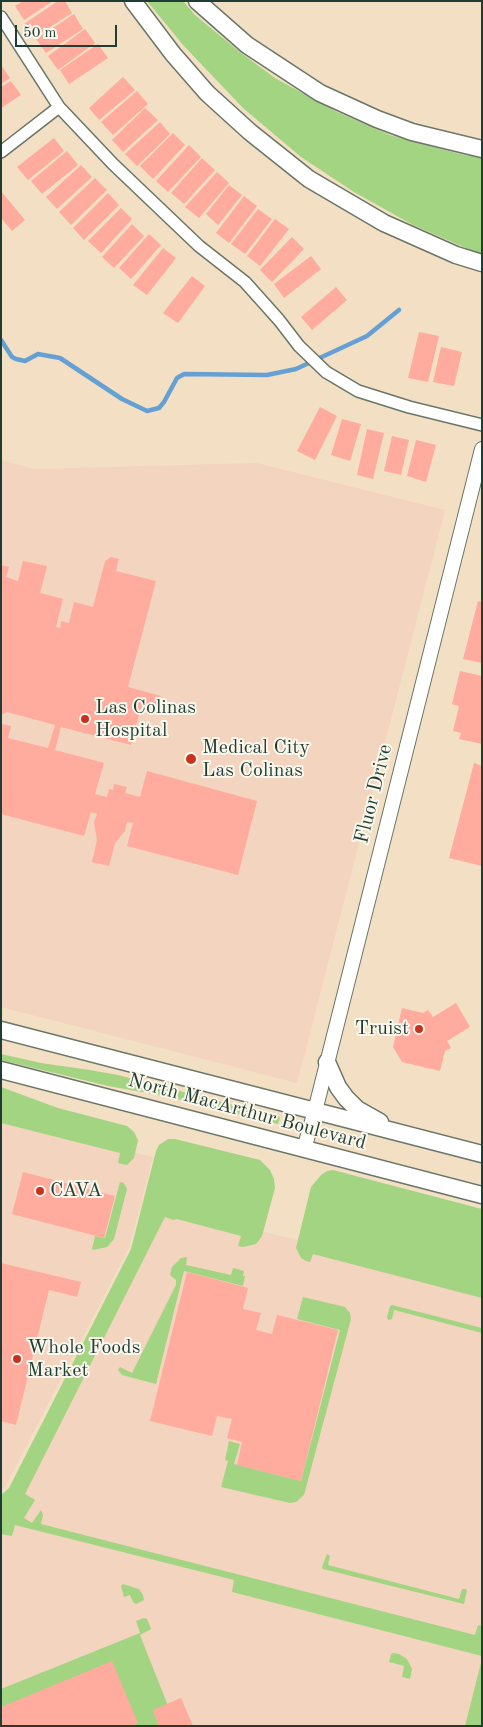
<!DOCTYPE html>
<style>
body{margin:0}
#map{position:relative;width:483px;height:1727px;overflow:hidden;background:#f3dfc3;font-family:"Old Standard TT",serif}
canvas{display:block}
.frame{position:absolute;inset:0;border:2px solid #1f3d34;pointer-events:none}
.scale{position:absolute;left:15px;top:25px;width:102px;height:22px;box-sizing:border-box;border:2px solid #1f3d34;border-top:0;padding-left:6px;font-size:15px;line-height:18px;white-space:nowrap;color:#1f3d34;-webkit-text-stroke:4px #fbf7ec;paint-order:stroke}
</style>
<div id="map">
<canvas width="483" height="1727"></canvas>
<div class="frame"></div>
<div class="scale">50 m</div>
</div>
<script>
const ctx = document.querySelector('canvas').getContext('2d');
ctx.lineJoin = 'round';
function paint(path, color) { ctx.fillStyle = color; ctx.fill(path, 'evenodd'); }
const shape = rows => new Path2D(rows.map(r => 'M' + r).join(''));
function stroke(path, color, width, dash) { ctx.strokeStyle = color; ctx.lineWidth = width; ctx.lineCap = dash ? 'butt' : 'round'; ctx.setLineDash(dash || []); ctx.stroke(path); }
function drawText(font, color, halo, rows, align = 'center') {
  ctx.font = font + ' "Old Standard TT",serif'; ctx.lineWidth = 4; ctx.setLineDash([]); ctx.textBaseline = 'middle'; ctx.strokeStyle = halo; ctx.fillStyle = color; for (const [text, x, y, turn = 0] of rows) {
    ctx.save(); ctx.translate(x, y); ctx.rotate((+turn || 0) * Math.PI / 180); ctx.textAlign = isNaN(turn) ? turn : align; if (halo) ctx.strokeText(text, 0, 0); ctx.fillText(text, 0, 0); ctx.restore();
  }
}
paint(shape([
 [1,460,34,469,257,463,445,510,297,1083,1,1007],
 [1,1119,153,1157,129,1248,5,1487,1,1491],
 [164,1208,482,1284,482,1726,1,1726,1,1515]
]), '#f3d4bf');
paint(shape([
 [147,1,183,1,195,15,241,53,275,78,337,112,390,135,460,154,482,158,482,253,475,252,413,225,354,192,301,157,243,108,183,45],
 [1,1054,41,1063,90,1070,118,1075,280,1117,278,1124,165,1096,108,1086,1,1060],
 [1,1087,58,1108,127,1126,134,1132,138,1140,134,1158,127,1165,118,1163,120,1153,1,1123],
 [168,1139,175,1139,260,1160,270,1170,274,1179,275,1188,262,1236,256,1244,243,1247,238,1246,241,1236,177,1219,173,1220,165,1217,25,1494,35,1500,24,1518,32,1523,41,1510,43,1515,41,1524,475,1635,478,1625,482,1626,482,1656,232,1592,234,1580,15,1525,12,1536,1,1534,1,1495,9,1488,131,1249,156,1151,159,1145],
 [333,1170,482,1209,482,1298,313,1254,310,1262,306,1261,301,1258,296,1248,311,1187,321,1175,327,1171],
 [120,1182,124,1183,127,1189,114,1239,107,1247,93,1250,92,1249,95,1236,105,1238],
 [187,1257,186,1265,231,1275,233,1268,244,1271,243,1276,245,1276,243,1286,184,1271,156,1384,122,1375,118,1370,120,1367,132,1373,176,1285,176,1280,170,1275,172,1267,181,1258],
 [303,1297,345,1307,350,1313,351,1319,304,1495,296,1502,290,1503,221,1487,228,1461,225,1460,229,1441,240,1444,234,1464,301,1481,340,1330,297,1319],
 [392,1305,482,1328,482,1333,394,1310,392,1319,388,1320,387,1317,390,1306],
 [327,1554,330,1556,328,1565,459,1599,462,1589,466,1589,467,1591,464,1604,323,1569,322,1567],
 [123,1584,139,1589,143,1595,144,1600,136,1604,133,1602,130,1595,124,1597,121,1586],
 [144,1618,147,1619,151,1629,140,1635,176,1726,131,1726,1,1709,1,1689,140,1633,136,1621],
 [393,1653,399,1654,407,1659,412,1669,410,1679,402,1677,404,1666,389,1662,391,1654],
 [482,1659,482,1726,465,1726]
]), '#a3d482');
stroke(shape([
 [1,340,12,357,16,359,25,361,38,354,60,358,122,399,147,411,159,408,164,402,177,378,184,374,267,375,296,369,367,336,399,310]
]), '#65a0d5', 4.5);
paint(shape([
 [23,1,53,1,24,20,15,6],
 [58,1,65,1,72,13,33,38,24,24],
 [74,14,83,29,46,53,36,39],
 [85,29,95,43,58,70,48,56],
 [98,44,108,58,69,84,60,70],
 [1,65,10,78,1,84],
 [123,77,135,90,99,120,89,108],
 [11,81,21,95,1,108,1,87],
 [137,91,148,104,113,135,101,122],
 [145,108,158,120,123,152,112,140],
 [160,122,170,134,137,166,125,154],
 [173,133,185,145,153,179,140,166],
 [54,138,64,151,28,180,17,167],
 [189,145,201,157,168,192,156,181],
 [67,151,78,165,42,194,31,181],
 [202,158,215,170,184,204,171,193],
 [81,165,92,177,57,209,46,197],
 [217,172,229,183,199,218,185,207],
 [95,178,107,190,71,225,59,212],
 [229,185,242,195,218,225,206,214],
 [1,191,25,220,12,231,1,218],
 [108,193,119,205,84,240,73,228],
 [244,196,257,206,229,243,216,233],
 [121,208,132,219,101,253,88,241],
 [258,209,272,219,245,254,231,244],
 [275,219,289,229,260,266,247,256],
 [132,224,144,236,114,268,102,257],
 [149,234,161,245,131,279,119,268],
 [292,237,304,249,272,282,260,270],
 [163,248,176,258,147,295,133,285],
 [311,256,321,269,284,298,274,284],
 [192,276,205,286,178,323,163,313],
 [336,287,347,300,312,330,301,317],
 [419,332,439,336,428,382,408,378],
 [441,347,462,352,454,386,433,382],
 [320,407,337,416,315,460,297,451],
 [342,419,361,424,350,461,331,455],
 [367,429,384,433,373,479,357,475],
 [392,436,409,440,401,475,384,471],
 [416,440,436,445,426,482,407,476],
 [111,557,119,559,116,571,156,581,128,687,161,696,157,712,141,707,131,745,61,727,55,750,104,763,95,794,107,797,109,789,113,790,114,784,127,787,125,793,140,797,147,771,257,801,238,875,127,846,133,823,127,822,125,831,115,843,109,866,92,862,97,840,94,822,97,814,91,812,84,836,1,814,1,724,11,726,8,738,48,748,55,725,7,712,1,715,1,565,9,567,6,577,18,581,23,561,47,566,40,593,63,599,56,627,60,628,61,621,69,623,74,602,93,607,105,561],
 [478,601,482,602,482,663,463,659],
 [460,671,482,676,482,744,459,739,461,733,453,731,459,706,452,704],
 [474,763,482,766,482,866,449,858],
 [456,1003,470,1027,447,1041,451,1048,445,1051,440,1071,402,1062,393,1047,402,1008,423,1013,428,1010,433,1017],
 [23,1172,115,1196,104,1238,12,1214],
 [1,1263,81,1282,77,1297,49,1290,16,1425,1,1421],
 [187,1272,248,1288,243,1309,261,1313,256,1330,272,1334,277,1315,338,1330,301,1481,237,1465,242,1442,227,1438,232,1419,217,1416,212,1436,150,1421],
 [112,1661,138,1723,132,1726,1,1726,1,1707],
 [181,1698,193,1726,154,1726,158,1724,153,1710]
]), '#ffab9e');
const minor = shape([
 [1,17,59,107,1,152],
 [59,107,113,164,199,246,245,282,279,320,299,346,326,372,358,391,409,407,482,425]
]);
const tertiary = shape([
 [304,1149,315,1111,482,449]
]);
const secondary = shape([
 [133,1,173,54,207,93,250,132,309,179,384,223,456,255,482,263],
 [197,1,247,45,320,93,377,119,412,132,482,149],
 [1,1030,482,1154],
 [327,1062,338,1087,346,1098,357,1109,380,1122],
 [1,1070,482,1195]
]);
stroke(minor, '#697666', 14);
stroke(tertiary, '#697666', 16);
stroke(secondary, '#697666', 19);
stroke(minor, '#fff', 11);
stroke(tertiary, '#fff', 14);
stroke(secondary, '#fff', 16);
for (const [x, y, r, color] of [
 [85,719,5,"#c8321e"],
 [191,759,6,"#c8321e"],
 [419,1029,5,"#c8321e"],
 [40,1191,5,"#c8321e"],
 [17,1359,5,"#c8321e"]
]) { const dot = new Path2D(); dot.arc(x, y, r, 0, 2 * Math.PI); ctx.fillStyle = color; ctx.fill(dot); stroke(dot, '#fbf7ec', 2); }
drawText('20px', '#1f3d34', '#fbf7ec', [
 ["Las Colinas",95,708],
 ["Hospital",95,731],
 ["Medical City",202,748],
 ["Las Colinas",202,771],
 ["Truist",409,1029,"right"],
 ["CAVA",50,1191],
 ["Whole Foods",27,1348],
 ["Market",27,1371]
], 'left');
drawText('20px', '#1f3d34', '#fbf7ec', [
 ["Fluor Drive",374,794,-76],
 ["North MacArthur Boulevard",247,1112,15]
]);
</script>
